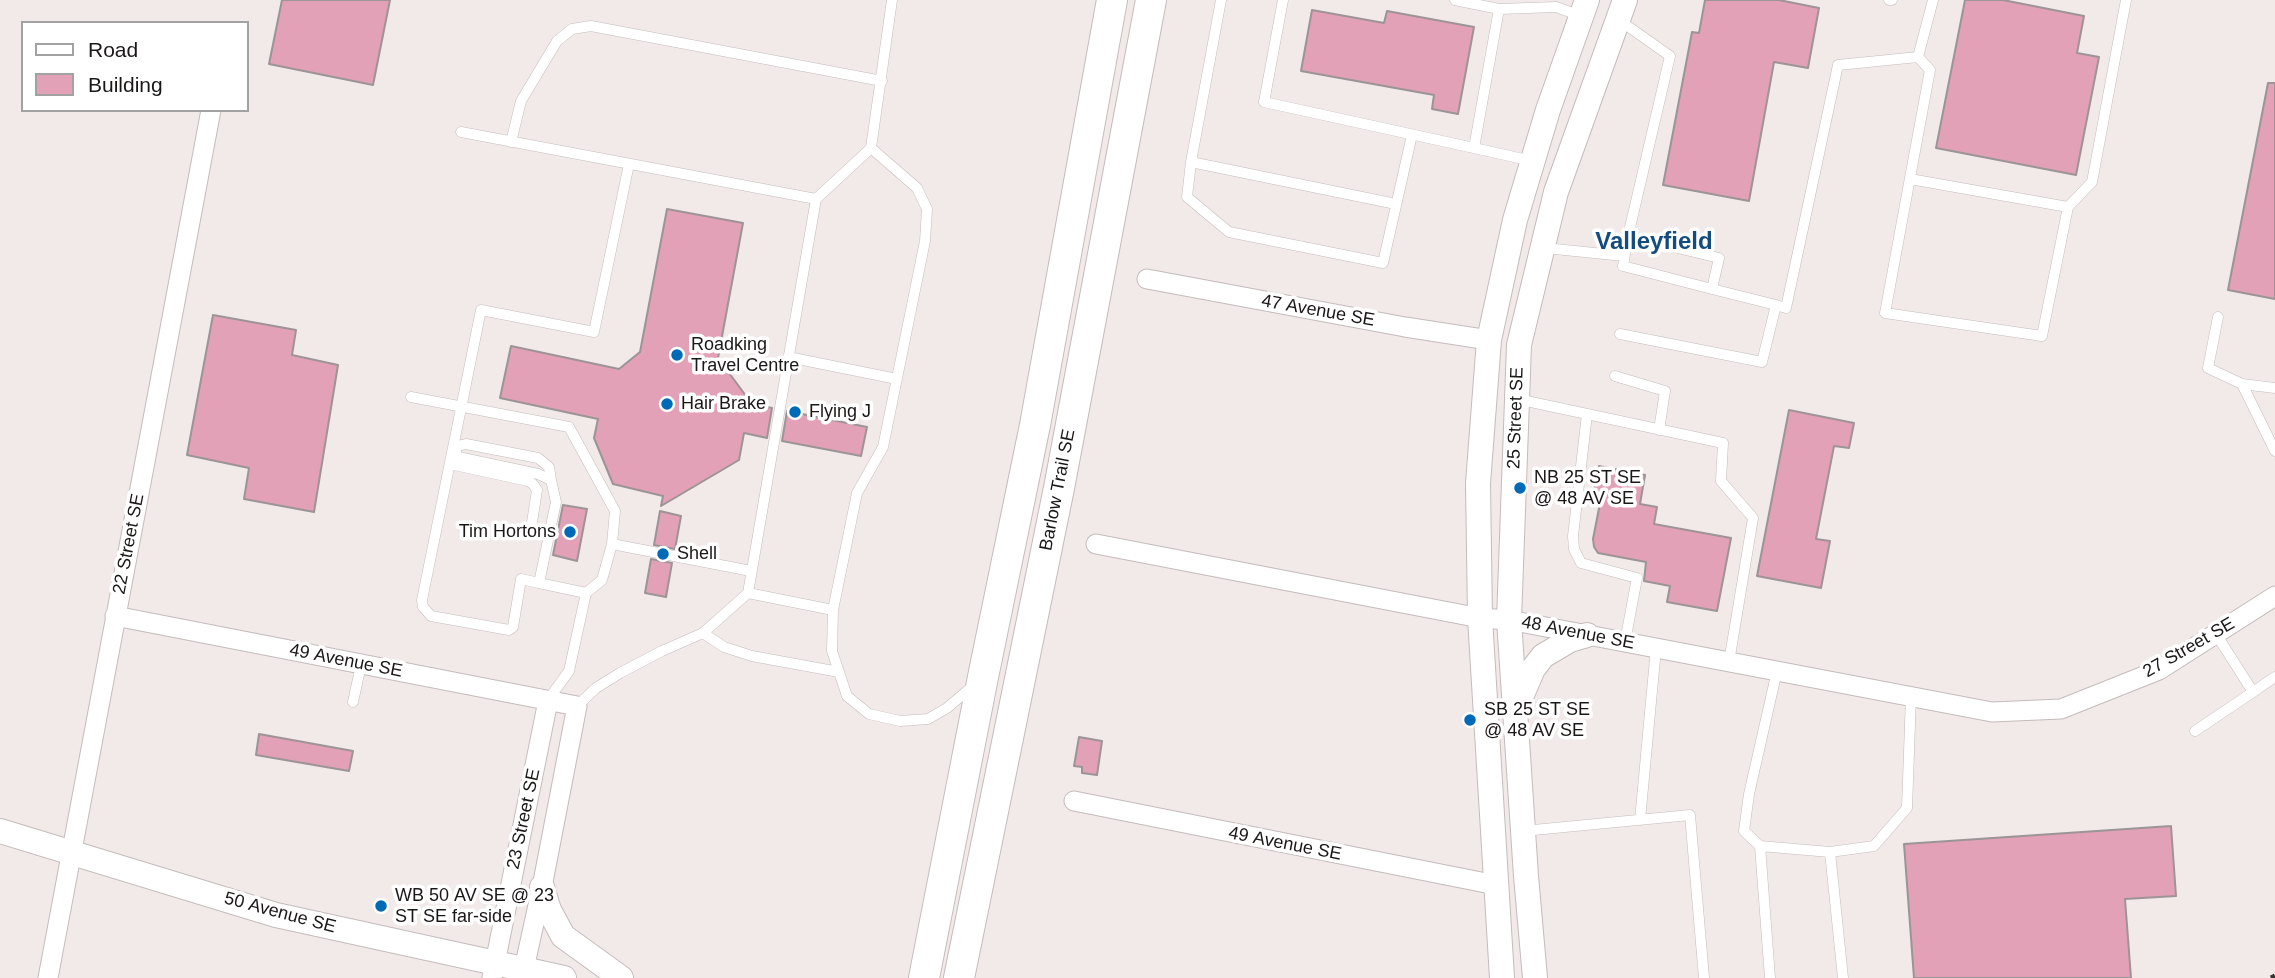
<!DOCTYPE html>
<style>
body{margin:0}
#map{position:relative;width:2275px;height:978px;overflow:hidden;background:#f2eae9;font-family:Helvetica,sans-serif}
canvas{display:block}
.legend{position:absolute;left:21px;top:21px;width:228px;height:91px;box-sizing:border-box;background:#fff;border:2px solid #a3a2a2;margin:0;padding:9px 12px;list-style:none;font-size:21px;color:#1a1717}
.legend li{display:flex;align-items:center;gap:14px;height:35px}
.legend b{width:35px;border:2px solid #a3a2a2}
</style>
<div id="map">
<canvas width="2275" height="978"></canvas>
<ul class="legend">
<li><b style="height:9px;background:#fff"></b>Road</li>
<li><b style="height:19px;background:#e2a1b6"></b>Building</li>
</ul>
</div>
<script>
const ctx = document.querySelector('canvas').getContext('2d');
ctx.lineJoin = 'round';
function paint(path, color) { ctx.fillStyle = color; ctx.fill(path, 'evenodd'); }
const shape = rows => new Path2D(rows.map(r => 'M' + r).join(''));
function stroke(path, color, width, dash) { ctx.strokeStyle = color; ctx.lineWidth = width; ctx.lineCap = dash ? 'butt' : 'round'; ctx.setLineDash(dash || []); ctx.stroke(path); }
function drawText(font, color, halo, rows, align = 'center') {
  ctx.font = font + ' Helvetica,sans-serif'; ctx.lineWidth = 7; ctx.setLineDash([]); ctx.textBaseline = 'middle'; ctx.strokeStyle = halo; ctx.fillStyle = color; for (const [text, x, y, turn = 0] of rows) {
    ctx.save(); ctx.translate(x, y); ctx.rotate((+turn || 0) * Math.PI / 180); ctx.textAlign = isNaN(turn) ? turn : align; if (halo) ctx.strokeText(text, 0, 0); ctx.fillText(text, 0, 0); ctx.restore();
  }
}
const building = shape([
 [282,0,390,0,373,85,269,64,282,0],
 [1705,0,1779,0,1819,8,1808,68,1774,62,1749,201,1663,185,1692,32,1699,33,1705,0],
 [1965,0,2003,0,2084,16,2077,53,2099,57,2076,175,1936,148,1965,0],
 [1312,10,1384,23,1387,11,1474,27,1458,114,1432,109,1434,95,1301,71,1312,10],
 [2268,83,2275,83,2275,299,2228,290,2268,83],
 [667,209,743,223,718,358,752,404,772,408,767,438,744,433,739,460,661,506,663,496,613,484,594,438,598,419,500,398,511,346,619,369,640,352,667,209],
 [213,315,296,330,292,355,338,365,314,512,244,499,249,468,187,455,213,315],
 [1789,410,1854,423,1849,448,1834,446,1816,539,1830,541,1821,588,1757,576,1789,410],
 [787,411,867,427,861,456,782,441,787,411],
 [1599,466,1645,475,1640,504,1657,507,1654,524,1731,538,1717,611,1667,602,1670,586,1644,581,1646,562,1598,553,1594,547,1593,539,1602,493,1594,491,1599,466],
 [563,505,587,509,577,561,553,555,563,505],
 [660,511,681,516,675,549,654,545,660,511],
 [651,559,672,563,666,597,645,593,651,559],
 [259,734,353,751,349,771,256,755,259,734],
 [1079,737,1102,741,1097,775,1082,773,1082,767,1074,766,1079,737],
 [2171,826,2176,896,2125,899,2131,978,1914,978,1904,844,2171,826]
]);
paint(building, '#e2a1b6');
stroke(building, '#9c9496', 2);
const service = shape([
 [1221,0,1191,162,1187,197,1229,232,1383,263,1412,135],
 [1283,0,1264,102,1474,148],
 [1455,0,1499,9,1474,148,1532,161],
 [1889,0,1892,0],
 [1499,9,1556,7,1581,16],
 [1619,20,1670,56,1628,236],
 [1918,57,1930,70,1885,313,2042,336,2068,207,2092,182,2126,0],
 [461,132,816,199,871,148],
 [511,142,521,101,557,41,572,29,591,26,882,81],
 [1191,162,1396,204],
 [1910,179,2068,207],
 [1545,248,1624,256],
 [1712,289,1719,258,1628,236,1623,266,1712,289,1776,305,1786,308,1838,65,1918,57,1933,0],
 [2218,317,2208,368,2242,384],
 [1620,334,1762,362,1776,305],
 [788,357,897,379],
 [1615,376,1665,391,1659,430],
 [2275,388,2242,384,2275,451],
 [411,397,569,427,615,511,612,544,602,580,586,593,569,671,548,700],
 [1517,399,1587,414,1573,536,1574,549,1581,563,1637,578,1625,642],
 [1587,414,1723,443,1721,481,1753,518,1729,662],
 [466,444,538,458,549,467,551,480,538,474,458,457,454,447,466,444],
 [450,464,528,481,533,484,537,490,531,529],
 [551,480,556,502,539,583,586,593],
 [612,544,751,571],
 [539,583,521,579,513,627,509,630,431,616,423,607,422,600,481,310,594,332,629,164],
 [748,593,833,610,857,493,883,447,925,241,927,209,917,188,871,148,892,0],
 [833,610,832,651,847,696,869,714,900,721,928,719,947,708,974,685],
 [703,633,724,647,752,656,839,672],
 [2216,634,2253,692,2275,677],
 [1777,671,1749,794,1744,831,1760,846,1830,852,1874,846,1907,808,1911,696],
 [353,702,361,665],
 [577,706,596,688,620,673,662,651,703,633,748,593,816,199],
 [2195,731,2253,692],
 [1640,820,1656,648],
 [1523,831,1690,815,1704,978],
 [1760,846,1770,978],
 [1830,852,1843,978]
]);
const minor = shape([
 [1147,279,1405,327,1489,340],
 [1096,544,1480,618,1509,620,1992,712,2061,709,2159,670,2275,596],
 [115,616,577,706,542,887,522,978],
 [1074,801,1496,885],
 [48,978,211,110],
 [492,978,548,701]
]);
const tertiary = shape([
 [1518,704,1533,669,1543,656,1570,640,1587,635],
 [0,831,276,915,564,978],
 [542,887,549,910,563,936,621,978],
 [1502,978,1480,618,1478,483,1489,340,1515,220,1548,110,1587,0],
 [1535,978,1526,876,1509,620,1519,345,1556,192,1625,0]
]);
const primary = shape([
 [924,978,983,677,1035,425,1112,0],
 [959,978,1059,488,1151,0]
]);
stroke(service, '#c4bcbb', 11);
stroke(minor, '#c4bcbb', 21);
stroke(tertiary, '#c4bcbb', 26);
stroke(primary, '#c4bcbb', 32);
stroke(service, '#fff', 10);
stroke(minor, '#fff', 19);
stroke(tertiary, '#fff', 24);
stroke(primary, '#fff', 30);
stroke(shape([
 [2271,978,2275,976]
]), '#373333', 5, [14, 7]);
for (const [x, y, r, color] of [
 [677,355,7,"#006ab6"],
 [667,404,7,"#006ab6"],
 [795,412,7,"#006ab6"],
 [1520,488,7,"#006ab6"],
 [570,532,7,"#006ab6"],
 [663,554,7,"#006ab6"],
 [1470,720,7,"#006ab6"],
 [381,906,7,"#006ab6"]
]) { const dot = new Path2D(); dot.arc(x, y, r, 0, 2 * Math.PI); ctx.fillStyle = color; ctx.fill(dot); stroke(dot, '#fff', 2.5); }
drawText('18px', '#1a1717', '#fff', [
 ["47 Avenue SE",1318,311,10],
 ["25 Street SE",1516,418,-88],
 ["Barlow Trail SE",1058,490,-79],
 ["22 Street SE",129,544,-79],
 ["48 Avenue SE",1578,633,11],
 ["27 Street SE",2189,648,-30],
 ["49 Avenue SE",346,661,11],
 ["23 Street SE",524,819,-78],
 ["49 Avenue SE",1285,844,11],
 ["50 Avenue SE",280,913,15]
]);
drawText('18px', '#1a1717', '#fff', [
 ["Roadking",691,345],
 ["Travel Centre",691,366],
 ["Hair Brake",681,404],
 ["Flying J",809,412],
 ["NB 25 ST SE",1534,478],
 ["@ 48 AV SE",1534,499],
 ["Tim Hortons",556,532,"right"],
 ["Shell",677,554],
 ["SB 25 ST SE",1484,710],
 ["@ 48 AV SE",1484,731],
 ["WB 50 AV SE @ 23",395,896],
 ["ST SE far-side",395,917]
], 'left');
drawText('bold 24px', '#134c7d', '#fff', [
 ["Valleyfield",1654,242]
]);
</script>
